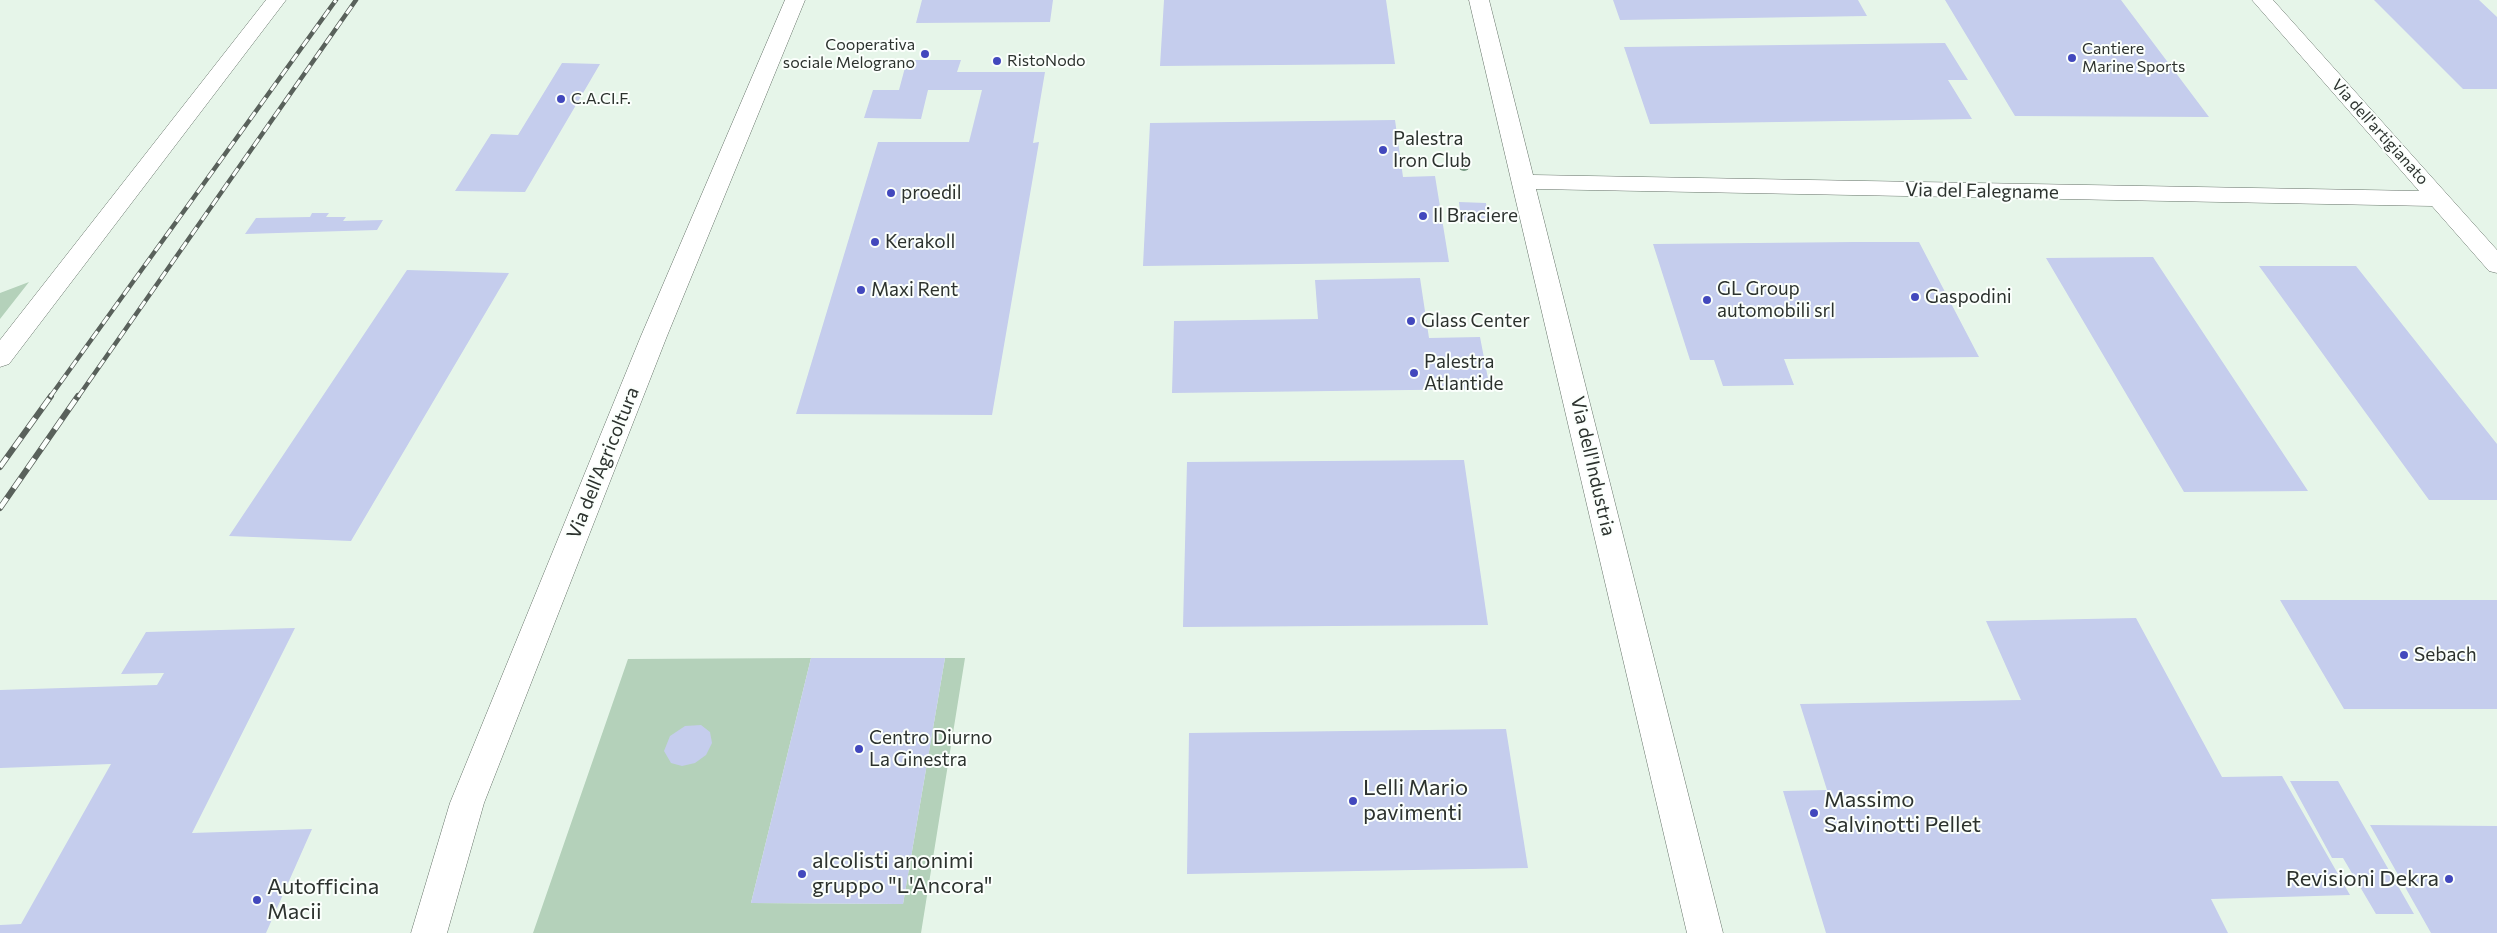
<!DOCTYPE html>
<style>
body{margin:0}
canvas{display:block;background:#e6f5e9}
</style>
<canvas width="2497" height="933"></canvas>
<script>
const ctx = document.querySelector('canvas').getContext('2d');
ctx.lineJoin = 'round';
function paint(path, color) { ctx.fillStyle = color; ctx.fill(path, 'evenodd'); }
const shape = rows => new Path2D(rows.map(r => 'M' + r).join(''));
function stroke(path, color, width, dash) { ctx.strokeStyle = color; ctx.lineWidth = width; ctx.lineCap = dash ? 'butt' : 'round'; ctx.setLineDash(dash || []); ctx.stroke(path); }
function drawText(font, color, halo, rows, align = 'center') {
  ctx.font = font + ' Commissioner,sans-serif'; ctx.lineWidth = 4; ctx.setLineDash([]); ctx.textBaseline = 'middle'; ctx.strokeStyle = halo; ctx.fillStyle = color; for (const [text, x, y, turn = 0] of rows) {
    ctx.save(); ctx.translate(x, y); ctx.rotate((+turn || 0) * Math.PI / 180); ctx.textAlign = isNaN(turn) ? turn : align; if (halo) ctx.strokeText(text, 0, 0); ctx.fillText(text, 0, 0); ctx.restore();
  }
}
paint(shape([
 [29,282,0,319,0,293],
 [811,658,751,903,903,904,945,658,965,658,921,933,533,933,628,659]
]), '#b4d1ba');
paint(shape([
 [922,0,1053,0,1050,22,916,23],
 [1164,0,1386,0,1395,64,1160,66],
 [1613,0,1858,0,1867,16,1620,20],
 [1945,0,2121,0,2209,117,2015,116],
 [2374,0,2479,0,2497,17,2497,89,2463,89],
 [1945,43,1968,80,1948,80,1972,119,1650,124,1624,47],
 [907,60,961,60,957,72,1045,72,1033,143,1039,142,992,415,796,414,878,142,969,142,982,90,928,90,921,119,864,118,873,90,899,90],
 [562,63,600,64,525,192,455,191,491,134,518,135],
 [1395,120,1403,177,1435,176,1449,262,1143,266,1150,123],
 [1459,202,1486,203,1488,220,1461,220],
 [312,213,329,213,326,217,346,217,343,221,383,220,377,230,245,234,256,218,310,217],
 [1855,242,1919,242,1979,357,1784,359,1794,385,1723,386,1714,360,1690,360,1653,244],
 [2153,257,2308,491,2184,492,2046,258],
 [2259,266,2356,266,2497,444,2497,500,2429,500],
 [407,270,509,273,351,541,229,536],
 [1420,278,1429,338,1480,337,1490,389,1172,393,1174,321,1318,319,1315,280],
 [1464,460,1488,625,1183,627,1187,462],
 [2280,600,2497,600,2497,709,2344,709],
 [2136,618,2222,777,2282,776,2350,895,2211,899,2228,933,1826,933,1783,791,1827,790,1800,704,2021,700,1986,621],
 [295,628,192,833,312,829,266,933,0,933,0,925,21,924,111,764,0,768,0,690,157,685,164,673,121,674,146,632],
 [811,658,945,658,903,904,751,903],
 [701,725,710,732,712,743,706,755,695,763,682,766,671,763,664,751,670,736,685,726],
 [1506,729,1528,868,1187,874,1189,733],
 [2290,781,2338,781,2414,914,2376,914,2343,858,2332,858],
 [2370,825,2497,826,2497,933,2431,933]
]), '#c5cded');
const minor = shape([
 [266,0,286,0,9,364,0,367,0,340,266,0],
 [785,0,805,0,667,336,484,803,447,933,411,933,450,803,641,336,785,0],
 [1469,0,1489,0,1533,175,2419,191,2252,0,2273,0,2497,250,2497,273,2489,271,2432,206,1536,189,1723,933,1687,933,1469,0]
]);
stroke(minor, '#667369', 1);
paint(minor, '#fff');
const railFar1 = shape([
 [50,397,336,0],
 [78,397,356,0]
]);
const rail = shape([
 [0,467,51,396],
 [0,508,78,396]
]);
stroke(railFar1, '#59615b', 4.5);
stroke(rail, '#59615b', 6);
stroke(railFar1, '#fbfffc', 3, [9]);
stroke(rail, '#fbfffc', 4.5, [12]);
ctx.fillStyle = '#779982';
for (const [x, y] of [
 [1464,165]
]) { ctx.beginPath(); ctx.arc(x, y, 6, 0, 2 * Math.PI); ctx.fill(); }
for (const [x, y, r, color] of [
 [925,54,5,"#4248bd"],
 [2072,58,5,"#4248bd"],
 [997,61,5,"#4248bd"],
 [561,99,5,"#4248bd"],
 [1383,150,5,"#4248bd"],
 [891,193,5,"#4248bd"],
 [1423,216,5,"#4248bd"],
 [875,242,5,"#4248bd"],
 [861,290,5,"#4248bd"],
 [1915,297,5,"#4248bd"],
 [1707,300,5,"#4248bd"],
 [1411,321,5,"#4248bd"],
 [1414,373,5,"#4248bd"],
 [2404,655,5,"#4248bd"],
 [859,749,5,"#4248bd"],
 [1353,801,5,"#4248bd"],
 [1814,813,5,"#4248bd"],
 [802,874,5,"#4248bd"],
 [2449,879,5,"#4248bd"],
 [257,900,5,"#4248bd"]
]) { const dot = new Path2D(); dot.arc(x, y, r, 0, 2 * Math.PI); ctx.fillStyle = color; ctx.fill(dot); stroke(dot, '#fbfffc', 2); }
drawText('16px', '#2c322e', '#fbfffc', [
 ["Cooperativa",915,45,"right"],
 ["sociale Melograno",915,63,"right"],
 ["Cantiere",2082,49],
 ["Marine Sports",2082,67],
 ["RistoNodo",1007,61],
 ["C.A.CI.F.",571,99]
], 'left');
drawText('16px', '#2c322e', '#fbfffc', [
 ["Via dell'artigianato",2380,132,48]
]);
drawText('19px', '#2c322e', '#fbfffc', [
 ["Palestra",1393,139],
 ["Iron Club",1393,161],
 ["proedil",901,193],
 ["Il Braciere",1433,216],
 ["Kerakoll",885,242],
 ["GL Group",1717,289],
 ["automobili srl",1717,311],
 ["Maxi Rent",871,290],
 ["Gaspodini",1925,297],
 ["Glass Center",1421,321],
 ["Palestra",1424,362],
 ["Atlantide",1424,384],
 ["Sebach",2414,655],
 ["Centro Diurno",869,738],
 ["La Ginestra",869,760]
], 'left');
drawText('19px', '#2c322e', '#fbfffc', [
 ["Via del Falegname",1982,191,1],
 ["Via dell'Agricoltura",603,463,-68],
 ["Via dell'Industria",1593,466,77]
]);
drawText('22px', '#2c322e', '#fbfffc', [
 ["Lelli Mario",1363,788],
 ["pavimenti",1363,813],
 ["Massimo",1824,800],
 ["Salvinotti Pellet",1824,825],
 ["alcolisti anonimi",812,861],
 ["gruppo \"L'Ancora\"",812,886],
 ["Revisioni Dekra",2439,879,"right"],
 ["Autofficina",267,887],
 ["Macii",267,912]
], 'left');
</script>
